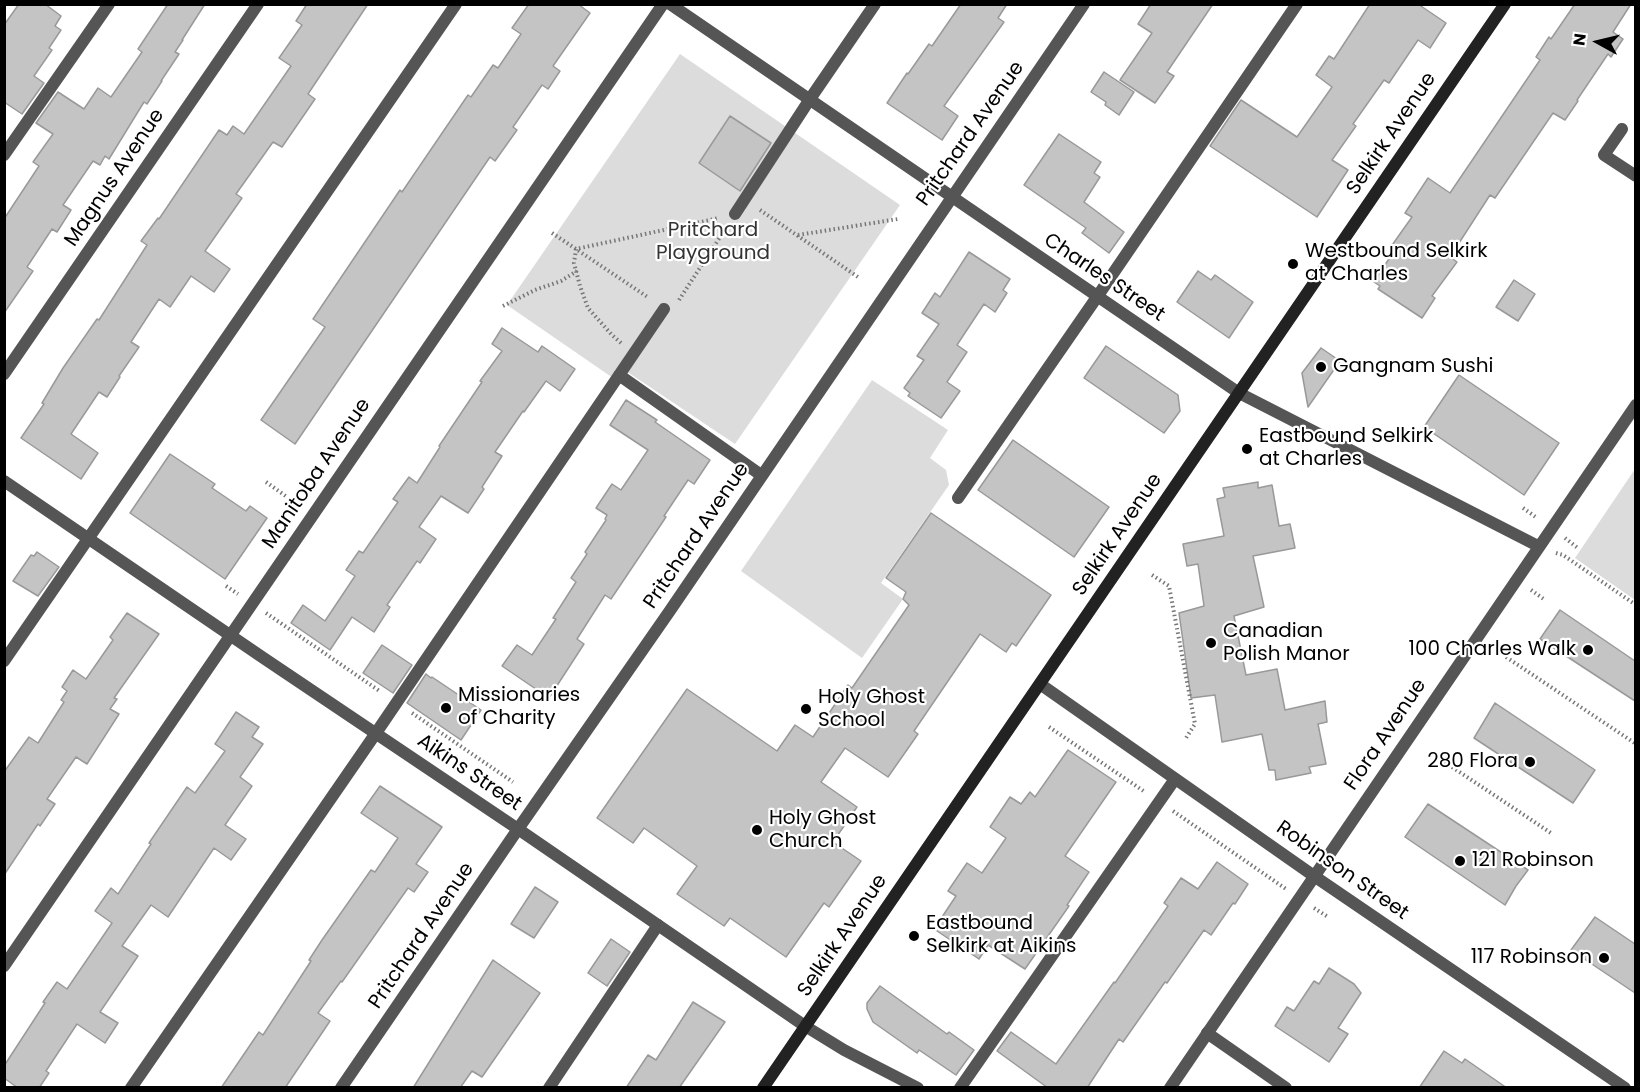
<!DOCTYPE html>
<style>
body{margin:0}
#map{position:relative;width:1640px;height:1092px;overflow:hidden;background:#fff;font-family:Poppins,sans-serif}
canvas{display:block}
.frame{position:absolute;inset:0;border:6px solid #000;pointer-events:none}
.north{position:absolute;left:1568px;top:12px;width:60px;height:60px;-webkit-text-stroke:4px #fff;paint-order:stroke;rotate:278deg;font-size:16px;font-weight:700;line-height:24px;text-align:center;color:#000}
.north::after{content:'';display:block;margin:auto;width:21px;height:27px;background:#000;clip-path:polygon(50% 0,100% 100%,50% 72%,0 100%)}
</style>
<div id="map">
<canvas width="1640" height="1092"></canvas>
<div class="frame"></div>
<div class="north">N</div>
</div>
<script>
const ctx = document.querySelector('canvas').getContext('2d');
ctx.lineJoin = 'round';
function paint(path, color) { ctx.fillStyle = color; ctx.fill(path, 'evenodd'); }
const shape = rows => new Path2D(rows.map(r => 'M' + r).join(''));
function stroke(path, color, width, dash) { ctx.strokeStyle = color; ctx.lineWidth = width; ctx.lineCap = dash ? 'butt' : 'round'; ctx.setLineDash(dash || []); ctx.stroke(path); }
function drawText(font, color, halo, rows, align = 'center') {
  ctx.font = font + ' Poppins,sans-serif'; ctx.lineWidth = 4.5; ctx.setLineDash([]); ctx.textBaseline = 'middle'; ctx.strokeStyle = halo; ctx.fillStyle = color; for (const [text, x, y, turn = 0] of rows) {
    ctx.save(); ctx.translate(x, y); ctx.rotate((+turn || 0) * Math.PI / 180); ctx.textAlign = isNaN(turn) ? turn : align; if (halo) ctx.strokeText(text, 0, 0); ctx.fillText(text, 0, 0); ctx.restore();
  }
}
paint(shape([
 [680,54,900,205,735,444,620,367,613,378,507,305],
 [872,380,948,430,930,458,946,470,949,485,881,583,903,599,862,658,741,571],
 [1635,469,1636,600,1635,600,1575,558]
]), '#dcdcdc');
const building = shape([
 [19,4,45,4,61,16,55,26,61,30,49,48,52,50,34,76,44,83,22,114,4,102,4,25,19,4],
 [168,4,205,4,182,40,183,40,175,52,179,54,161,81,162,81,147,104,144,102,109,159,105,156,100,165,93,161,63,205,71,210,57,232,52,229,27,267,33,271,4,313,4,219,39,166,33,162,53,134,36,123,58,92,84,109,98,88,111,97,142,52,138,49,168,4],
 [307,4,368,4,308,94,315,99,282,147,273,142,236,194,242,198,205,251,230,269,214,292,191,276,170,307,159,299,131,342,139,347,119,376,120,377,107,397,99,392,71,434,98,453,81,479,21,438,44,404,42,403,63,368,97,319,99,320,147,245,141,241,158,218,159,219,219,130,227,135,233,126,244,134,291,66,279,58,302,25,296,21,307,4],
 [529,4,578,4,590,13,553,66,560,71,548,89,542,85,513,127,517,130,495,161,490,157,295,444,261,420,325,327,313,319,400,190,402,192,468,95,471,97,493,65,498,68,521,34,512,28,529,4],
 [961,4,1007,4,998,18,1004,22,944,106,958,116,942,140,887,103,907,73,908,74,929,44,932,46,961,4],
 [1151,4,1213,4,1167,72,1174,76,1155,103,1120,80,1152,33,1138,24,1151,4],
 [1370,4,1418,4,1446,23,1430,48,1418,40,1389,83,1384,80,1353,124,1356,126,1332,160,1348,170,1317,217,1210,146,1241,100,1297,137,1332,87,1316,75,1329,56,1334,59,1370,4],
 [1575,4,1631,4,1613,32,1623,39,1611,57,1608,54,1577,100,1578,101,1565,120,1553,113,1495,198,1490,195,1450,257,1457,262,1432,296,1435,298,1422,318,1378,289,1380,286,1374,282,1394,251,1390,248,1412,217,1405,213,1428,178,1450,193,1540,60,1536,57,1549,37,1551,39,1575,4],
 [1104,72,1134,92,1119,115,1105,105,1106,102,1091,92,1104,72],
 [730,116,771,143,740,191,699,163,730,116],
 [1059,134,1101,162,1094,173,1100,177,1084,202,1124,232,1109,253,1082,233,1086,228,1024,185,1059,134],
 [969,252,1010,279,1003,290,1007,293,995,312,984,304,957,345,967,352,947,382,960,391,941,418,908,396,910,393,904,388,924,360,917,356,939,324,922,313,935,293,940,297,969,252],
 [1198,271,1211,280,1215,275,1253,302,1229,338,1177,302,1198,271],
 [1514,280,1535,294,1518,321,1496,307,1514,280],
 [502,328,538,352,542,346,575,369,560,391,546,381,524,412,523,411,495,452,502,456,482,487,484,489,468,513,441,496,419,527,436,539,420,563,417,561,387,605,390,607,374,632,352,617,330,650,291,623,303,605,325,621,355,576,346,570,359,551,363,553,398,502,393,499,409,477,417,483,440,447,439,446,482,382,480,381,502,351,492,344,502,328],
 [1106,346,1178,395,1180,411,1164,433,1084,378,1106,346],
 [1321,348,1340,361,1308,407,1302,373,1321,348],
 [1459,375,1559,443,1524,495,1424,427,1459,375],
 [626,400,657,420,655,422,710,460,694,484,688,480,664,516,666,517,611,599,605,595,577,639,584,644,549,698,502,666,517,645,532,655,556,619,553,618,576,582,571,578,587,554,585,552,606,520,605,519,607,515,596,508,612,484,621,490,648,450,610,425,626,400],
 [1013,440,1109,507,1074,557,978,490,1013,440],
 [170,454,215,484,212,488,246,511,250,506,267,518,225,579,130,513,170,454],
 [1258,482,1258,488,1272,485,1279,526,1290,524,1295,548,1253,556,1264,607,1234,616,1246,675,1277,669,1285,710,1325,701,1327,722,1318,724,1326,764,1309,767,1311,773,1276,780,1275,770,1269,770,1262,734,1222,742,1215,695,1191,698,1179,613,1204,606,1198,564,1187,566,1183,544,1224,536,1217,499,1225,497,1223,488,1258,482],
 [931,513,1051,595,1016,646,1012,643,1006,652,980,634,914,731,918,734,888,777,845,748,821,782,857,807,833,842,861,861,829,907,824,903,786,957,730,918,724,926,677,894,697,866,644,828,633,843,597,818,687,689,777,751,795,725,813,737,848,685,852,688,909,605,903,599,906,592,886,578,931,513],
 [37,552,59,567,38,596,13,581,31,555,34,556,37,552],
 [1560,610,1635,661,1635,701,1540,639,1560,610],
 [127,613,159,634,114,698,117,699,110,709,119,714,87,764,76,757,47,799,55,804,40,826,38,824,4,875,4,772,29,737,38,743,64,702,61,700,67,691,62,687,73,670,86,679,113,640,110,637,127,613],
 [382,645,412,665,393,693,363,673,382,645],
 [426,674,431,678,432,677,481,710,461,740,407,703,426,674],
 [1495,703,1595,770,1573,803,1474,738,1495,703],
 [236,712,259,727,252,737,263,744,240,777,252,786,225,825,246,839,231,860,214,848,168,917,151,905,122,946,138,956,100,1012,118,1023,105,1043,77,1024,46,1071,49,1073,39,1088,18,1088,4,1078,4,1066,45,1003,43,1002,57,982,67,989,112,923,95,911,111,888,118,894,151,844,149,843,187,787,195,793,225,751,215,744,236,712],
 [1068,750,1116,782,1065,856,1089,872,1067,905,1069,906,1025,969,988,945,979,959,934,929,956,896,948,891,967,863,982,873,1006,838,990,827,1010,797,1021,804,1030,792,1035,797,1068,750],
 [380,786,442,827,416,864,428,872,414,892,408,888,342,982,341,981,318,1013,330,1021,285,1088,221,1088,259,1032,263,1035,311,961,309,960,322,940,371,870,375,872,398,838,361,813,380,786],
 [1428,804,1528,870,1516,886,1505,905,1405,837,1428,804],
 [1217,862,1248,884,1235,904,1233,903,1211,935,1204,930,1167,983,1165,982,1123,1042,1119,1039,1087,1088,1048,1088,997,1051,1011,1032,1056,1064,1114,982,1115,983,1168,906,1164,903,1181,878,1198,889,1217,862],
 [535,887,558,902,534,938,511,924,535,887],
 [1595,917,1635,944,1635,993,1571,950,1595,917],
 [611,939,630,952,607,986,588,973,611,939],
 [493,960,540,993,482,1077,472,1071,460,1088,413,1088,493,960],
 [1329,968,1354,984,1361,993,1338,1028,1348,1034,1329,1062,1275,1026,1287,1007,1294,1011,1314,981,1319,984,1329,968],
 [880,986,947,1034,949,1032,974,1050,956,1075,919,1050,917,1053,873,1022,867,1009,867,1003,880,986],
 [693,1002,725,1022,679,1088,626,1088,648,1055,656,1060,693,1002],
 [1444,1051,1462,1063,1465,1059,1507,1088,1419,1088,1444,1051]
]);
paint(building, '#c4c4c4');
stroke(building, '#999', 1.5);
stroke(shape([
 [760,210,858,277],
 [552,233,649,298],
 [798,235,898,219],
 [679,300,726,228],
 [503,306,535,290,561,281,577,271],
 [621,343,612,335,588,308,580,286,574,263,576,249,719,218],
 [266,482,287,497],
 [1523,508,1537,518],
 [1565,538,1579,549],
 [1556,553,1563,555,1636,605],
 [1152,575,1169,586,1195,724,1186,738],
 [226,586,238,594],
 [1531,590,1545,600],
 [266,613,381,692],
 [1506,657,1636,744],
 [412,713,513,782],
 [1049,727,1145,792],
 [1437,757,1551,833],
 [1173,811,1286,889],
 [1314,908,1328,917]
]), '#777', 4, [1.5, 3]);
stroke(shape([
 [1622,129,1604,155,1636,176],
 [4,155,109,4],
 [735,214,810,99,875,4],
 [619,375,761,475],
 [958,498,1097,297,1297,4],
 [4,661,456,4],
 [1207,1033,1286,1088],
 [131,1088,376,733,664,309],
 [549,1088,658,925],
 [960,1088,1175,779]
]), '#555', 12);
stroke(shape([
 [670,4,1239,393,1538,546],
 [4,374,258,4],
 [4,481,262,657,518,829,805,1026,844,1050,918,1088],
 [1040,684,1314,876,1625,1088],
 [4,966,663,4],
 [341,1088,518,829,669,612,1084,4],
 [1170,1088,1636,405]
]), '#555', 12);
stroke(shape([
 [763,1088,1505,4]
]), '#222', 12);
for (const [x, y, r, color] of [
 [1293,264,6,"#000"],
 [1321,367,6,"#000"],
 [1247,449,6,"#000"],
 [1211,643,6,"#000"],
 [1588,650,6,"#000"],
 [446,708,6,"#000"],
 [806,709,6,"#000"],
 [1530,762,6,"#000"],
 [757,830,6,"#000"],
 [1460,861,6,"#000"],
 [914,936,6,"#000"],
 [1604,958,6,"#000"]
]) { const dot = new Path2D(); dot.arc(x, y, r, 0, 2 * Math.PI); ctx.fillStyle = color; ctx.fill(dot); stroke(dot, '#fff', 2); }
drawText('20px', '#000', '#fff', [
 ["Pritchard Avenue",971,134,-55],
 ["Selkirk Avenue",1392,134,-56],
 ["Magnus Avenue",115,178,-56],
 ["Charles Street",1104,278,34],
 ["Manitoba Avenue",317,474,-56],
 ["Selkirk Avenue",1118,535,-56],
 ["Pritchard Avenue",697,536,-56],
 ["Flora Avenue",1386,735,-56],
 ["Aikins Street",469,773,34],
 ["Robinson Street",1342,871,35],
 ["Pritchard Avenue",422,936,-56],
 ["Selkirk Avenue",843,936,-56]
]);
drawText('20px', '#333', '#fff', [
 ["Pritchard",713,231],
 ["Playground",713,254]
]);
drawText('20px', '#000', '#fff', [
 ["Westbound Selkirk",1305,252],
 ["at Charles",1305,275],
 ["Gangnam Sushi",1333,367],
 ["Eastbound Selkirk",1259,437],
 ["at Charles",1259,460],
 ["Canadian",1223,632],
 ["Polish Manor",1223,655],
 ["100 Charles Walk",1576,650,"right"],
 ["Missionaries",458,696],
 ["of Charity",458,719],
 ["Holy Ghost",818,698],
 ["School",818,721],
 ["280 Flora",1518,762,"right"],
 ["Holy Ghost",769,819],
 ["Church",769,842],
 ["121 Robinson",1472,861],
 ["Eastbound",926,924],
 ["Selkirk at Aikins",926,947],
 ["117 Robinson",1592,958,"right"]
], 'left');
</script>
